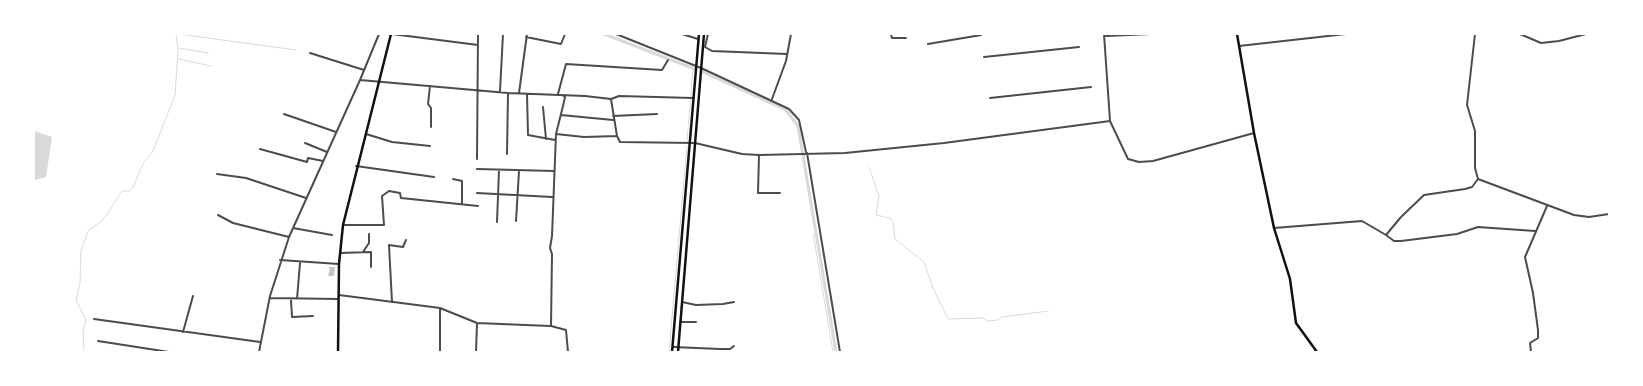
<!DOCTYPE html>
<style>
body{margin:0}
#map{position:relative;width:1643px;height:386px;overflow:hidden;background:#fff;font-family:Helvetica,sans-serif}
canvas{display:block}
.frame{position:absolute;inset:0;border:35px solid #fff;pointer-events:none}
</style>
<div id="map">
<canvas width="1643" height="386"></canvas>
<div class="frame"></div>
</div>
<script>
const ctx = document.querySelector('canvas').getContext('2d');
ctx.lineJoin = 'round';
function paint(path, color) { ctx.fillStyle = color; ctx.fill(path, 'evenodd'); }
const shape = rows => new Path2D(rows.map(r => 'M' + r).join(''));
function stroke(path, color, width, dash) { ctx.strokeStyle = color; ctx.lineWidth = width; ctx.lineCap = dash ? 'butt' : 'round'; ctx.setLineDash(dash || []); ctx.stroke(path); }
paint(shape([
 [34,131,52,137,46,177,35,180]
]), '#d9d9d9');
stroke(shape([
 [178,34,296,50],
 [179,48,208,53],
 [178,59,211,66],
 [687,142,693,68],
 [869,167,879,196,876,215,890,218,893,222,895,239,924,262,933,288,948,319,983,318,988,321,998,320,1002,317,1048,311],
 [816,233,813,235,814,239,833,352],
 [84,352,83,330,86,320,76,300,80,283,81,251,88,231,104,219,122,191,130,191,133,187,143,164,153,151,175,95,178,51,176,34],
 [669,352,687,146]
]), '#d9d9d9', 1);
stroke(shape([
 [604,34,695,69],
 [701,71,786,110,798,126,836,352]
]), '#d9d9d9', 3);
paint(shape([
 [328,267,335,267,334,276,328,276,330,269]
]), '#c4c4c4');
stroke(shape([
 [379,34,360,80,508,93,585,96,611,99,617,136,620,142,695,143,742,154,759,155,845,153,944,143,1110,121],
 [392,34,478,45],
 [682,34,698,39],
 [708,34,705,47,712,51,787,54],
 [891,34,892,38,906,38],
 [1104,34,1110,121,1128,159,1139,162,1153,161,1254,133],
 [1475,34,1467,105,1475,131,1475,168,1478,179],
 [1520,34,1541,43,1559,41,1586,34],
 [1106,36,1151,34],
 [526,37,561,44,565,34],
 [928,44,981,35],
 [1239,46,1346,34],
 [310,53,364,70],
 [984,57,1079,47],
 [701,68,789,109,799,120,806,152],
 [430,86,428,104,431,108,431,127],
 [500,91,503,34],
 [519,93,527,34],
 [527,94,528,135,555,140],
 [558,94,566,64,662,70,668,60],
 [562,95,565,97,563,106,556,134,552,236,550,248,552,254,551,326,566,330,568,352],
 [990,98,1091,87],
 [611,99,619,96,693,98],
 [772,99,786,61,791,34],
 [543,107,546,139],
 [284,114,336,132],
 [561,115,613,120],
 [613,116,657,114],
 [366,134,392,142,430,146],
 [556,134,584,137,617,136],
 [305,143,327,152],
 [260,149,307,162,308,158,323,161],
 [807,153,840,352],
 [507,154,508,94],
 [759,155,758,193,780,193],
 [477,159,478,34],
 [356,166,434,177],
 [477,169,554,171],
 [217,174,246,178,306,198],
 [453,179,462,181,462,204],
 [477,193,552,197],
 [218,215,233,223,289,237],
 [516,221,519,171],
 [497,222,499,170],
 [343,225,384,225,382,196,389,191,400,193,401,198,478,206],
 [293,228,332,235],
 [1274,228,1362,221,1386,235,1401,217,1424,195,1465,189,1472,187,1478,179,1574,215,1589,217,1609,214],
 [1386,235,1394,241,1401,241,1457,234,1478,227,1535,231],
 [363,252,369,243,369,234],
 [340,253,371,252,371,267],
 [280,260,339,264],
 [339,295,440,308,477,323,550,326],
 [270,298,338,299],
 [297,299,300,263],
 [291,300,292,317,313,316],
 [392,302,389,245,403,247,406,240],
 [682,302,696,305,723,304,734,302],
 [440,308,440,352],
 [94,319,260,342],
 [680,322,696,322],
 [183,332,193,296],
 [98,341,169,352],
 [673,347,720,349,730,349,734,346],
 [259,352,270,296,289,237,360,80],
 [476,352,477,323],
 [1531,352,1530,343,1538,338,1538,330,1533,293,1525,257,1547,206]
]), '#4c4c4c', 2);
stroke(shape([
 [616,34,701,68]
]), '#4c4c4c', 2);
stroke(shape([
 [1237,34,1254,133,1274,228,1290,279,1296,323,1317,352],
 [338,352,339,264,343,225,391,34],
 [672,352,699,34],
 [678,352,704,34]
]), '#111', 2.5);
</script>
